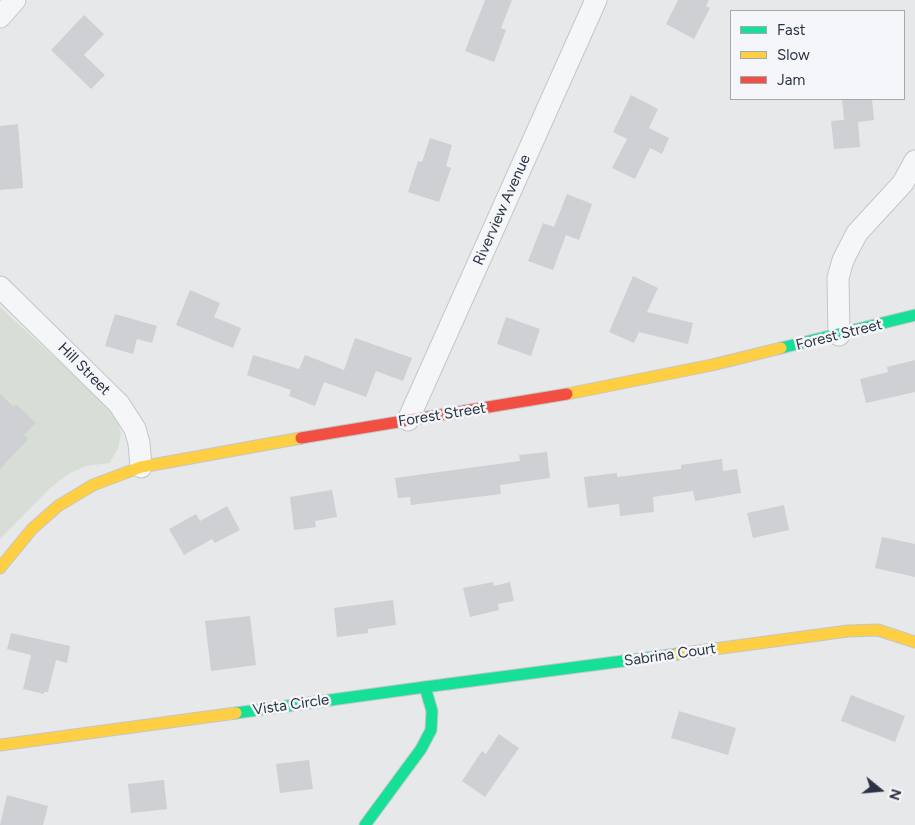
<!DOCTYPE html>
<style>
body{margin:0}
#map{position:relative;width:915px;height:825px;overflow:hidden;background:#e6e8ea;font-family:Figtree,sans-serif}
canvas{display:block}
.legend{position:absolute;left:730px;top:10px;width:175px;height:90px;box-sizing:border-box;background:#f4f6f9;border:1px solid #a4a8b1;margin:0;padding:6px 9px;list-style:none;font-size:15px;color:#2b3445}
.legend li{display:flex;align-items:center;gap:10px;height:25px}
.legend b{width:25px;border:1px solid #a4a8b1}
.north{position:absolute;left:855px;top:765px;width:50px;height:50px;-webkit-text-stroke:4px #f4f6f9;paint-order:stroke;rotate:107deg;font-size:14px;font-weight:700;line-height:20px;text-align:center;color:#2b3445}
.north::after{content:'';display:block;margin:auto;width:18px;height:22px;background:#2b3445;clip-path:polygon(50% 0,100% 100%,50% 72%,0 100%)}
</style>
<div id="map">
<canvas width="915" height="825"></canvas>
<ul class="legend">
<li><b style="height:6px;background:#16e098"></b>Fast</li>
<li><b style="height:6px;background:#ffcf43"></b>Slow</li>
<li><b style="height:6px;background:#f24e42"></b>Jam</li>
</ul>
<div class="north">N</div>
</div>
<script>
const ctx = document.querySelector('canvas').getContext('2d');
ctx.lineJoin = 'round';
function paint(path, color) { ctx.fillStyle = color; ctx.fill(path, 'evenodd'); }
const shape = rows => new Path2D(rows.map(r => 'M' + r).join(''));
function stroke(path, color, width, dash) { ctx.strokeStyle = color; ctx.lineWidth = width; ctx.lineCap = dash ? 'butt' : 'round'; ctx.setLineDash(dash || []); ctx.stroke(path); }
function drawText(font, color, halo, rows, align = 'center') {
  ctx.font = font + ' Figtree,sans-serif'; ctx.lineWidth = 5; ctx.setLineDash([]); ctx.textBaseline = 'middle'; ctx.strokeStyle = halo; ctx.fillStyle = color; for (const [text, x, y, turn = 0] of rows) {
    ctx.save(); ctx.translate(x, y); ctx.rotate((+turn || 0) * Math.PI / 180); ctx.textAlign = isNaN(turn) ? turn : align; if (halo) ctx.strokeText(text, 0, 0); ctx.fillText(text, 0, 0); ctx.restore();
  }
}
paint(shape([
 [0,307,108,407,118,422,121,433,118,449,109,463,86,466,70,473,50,488,0,539]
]), '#d6ded6');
paint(shape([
 [485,0,512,0,501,28,506,30,494,62,465,51],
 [678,0,709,0,706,6,710,8,694,39,666,24],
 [84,15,104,34,84,55,105,75,91,89,51,50],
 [631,95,658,109,649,128,669,138,662,154,650,148,635,179,612,168,627,139,613,132],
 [842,99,872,99,874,120,858,122,860,147,834,149,831,121,844,120],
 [18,124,23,188,0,190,0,126],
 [430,138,452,145,446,166,451,168,439,202,408,192,418,161,422,162],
 [567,194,592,204,579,240,566,235,553,270,528,261,543,223,554,227],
 [633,276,658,288,647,312,693,323,688,344,639,332,634,343,609,332],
 [190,290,220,303,214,317,241,328,233,348,176,325],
 [115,314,157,326,152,343,137,339,133,354,105,346],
 [506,317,540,329,531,356,497,344],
 [355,338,412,358,403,381,376,371,366,397,324,382,315,406,289,396,291,390,247,375,253,355,299,369,305,355,344,370],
 [915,360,915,392,866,403,860,379,888,372,887,367],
 [0,394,14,407,16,404,36,423,24,435,28,439,0,469],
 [547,452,550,478,500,485,501,494,411,505,410,497,398,498,395,478,520,461,519,455],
 [722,459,723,471,737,469,741,493,695,501,693,491,653,497,654,512,620,516,619,504,588,508,584,477,617,473,617,477,681,469,681,465],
 [332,490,337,517,315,521,316,527,294,530,290,497],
 [784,505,789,530,753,538,747,513],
 [227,506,240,530,215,543,212,539,184,555,169,529,196,514,200,521],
 [882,537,915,544,915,577,875,568],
 [493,582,494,586,510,582,514,601,498,604,499,610,470,617,463,588],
 [393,600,396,625,368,629,368,633,337,637,334,608],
 [250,616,256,665,211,671,205,621],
 [11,633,70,646,67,663,56,660,48,692,44,692,44,694,23,689,31,655,7,649],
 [851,695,905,716,895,742,841,721],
 [679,711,736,728,728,755,671,738],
 [499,734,519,748,485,797,462,781,482,751,486,754],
 [309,760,313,789,280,793,276,764],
 [164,780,167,809,131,813,128,784],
 [7,795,48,806,43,825,0,825]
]), '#ced0d3');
const street = shape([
 [0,17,15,0],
 [0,287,119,404,135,429,139,443,141,467],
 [839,335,838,278,843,260,857,233,903,183,915,161],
 [408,420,596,0]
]);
const fast = shape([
 [781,348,915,315],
 [425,687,677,654],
 [236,713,425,687,432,711,431,730,421,749,365,825]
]);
const slow = shape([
 [567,394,712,365,781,348],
 [0,568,32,529,58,506,93,485,141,467,301,438],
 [677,654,848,631,878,630,915,642],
 [0,745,236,713]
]);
const jam = shape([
 [301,438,567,394]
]);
stroke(street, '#c4c6c8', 23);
stroke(fast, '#c4c6c8', 13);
stroke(slow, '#c4c6c8', 13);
stroke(jam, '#c4c6c8', 13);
stroke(street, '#f5f6f7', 21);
stroke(fast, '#16e098', 11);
stroke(slow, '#ffcf43', 11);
stroke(jam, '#f24e42', 11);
drawText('15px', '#2b3445', '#f4f6f9', [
 ["Riverview Avenue",502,210,-66],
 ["Forest Street",839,335,-14],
 ["Hill Street",84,369,45],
 ["Forest Street",442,415,-9],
 ["Sabrina Court",670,655,-8],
 ["Vista Circle",291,705,-8]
]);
</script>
